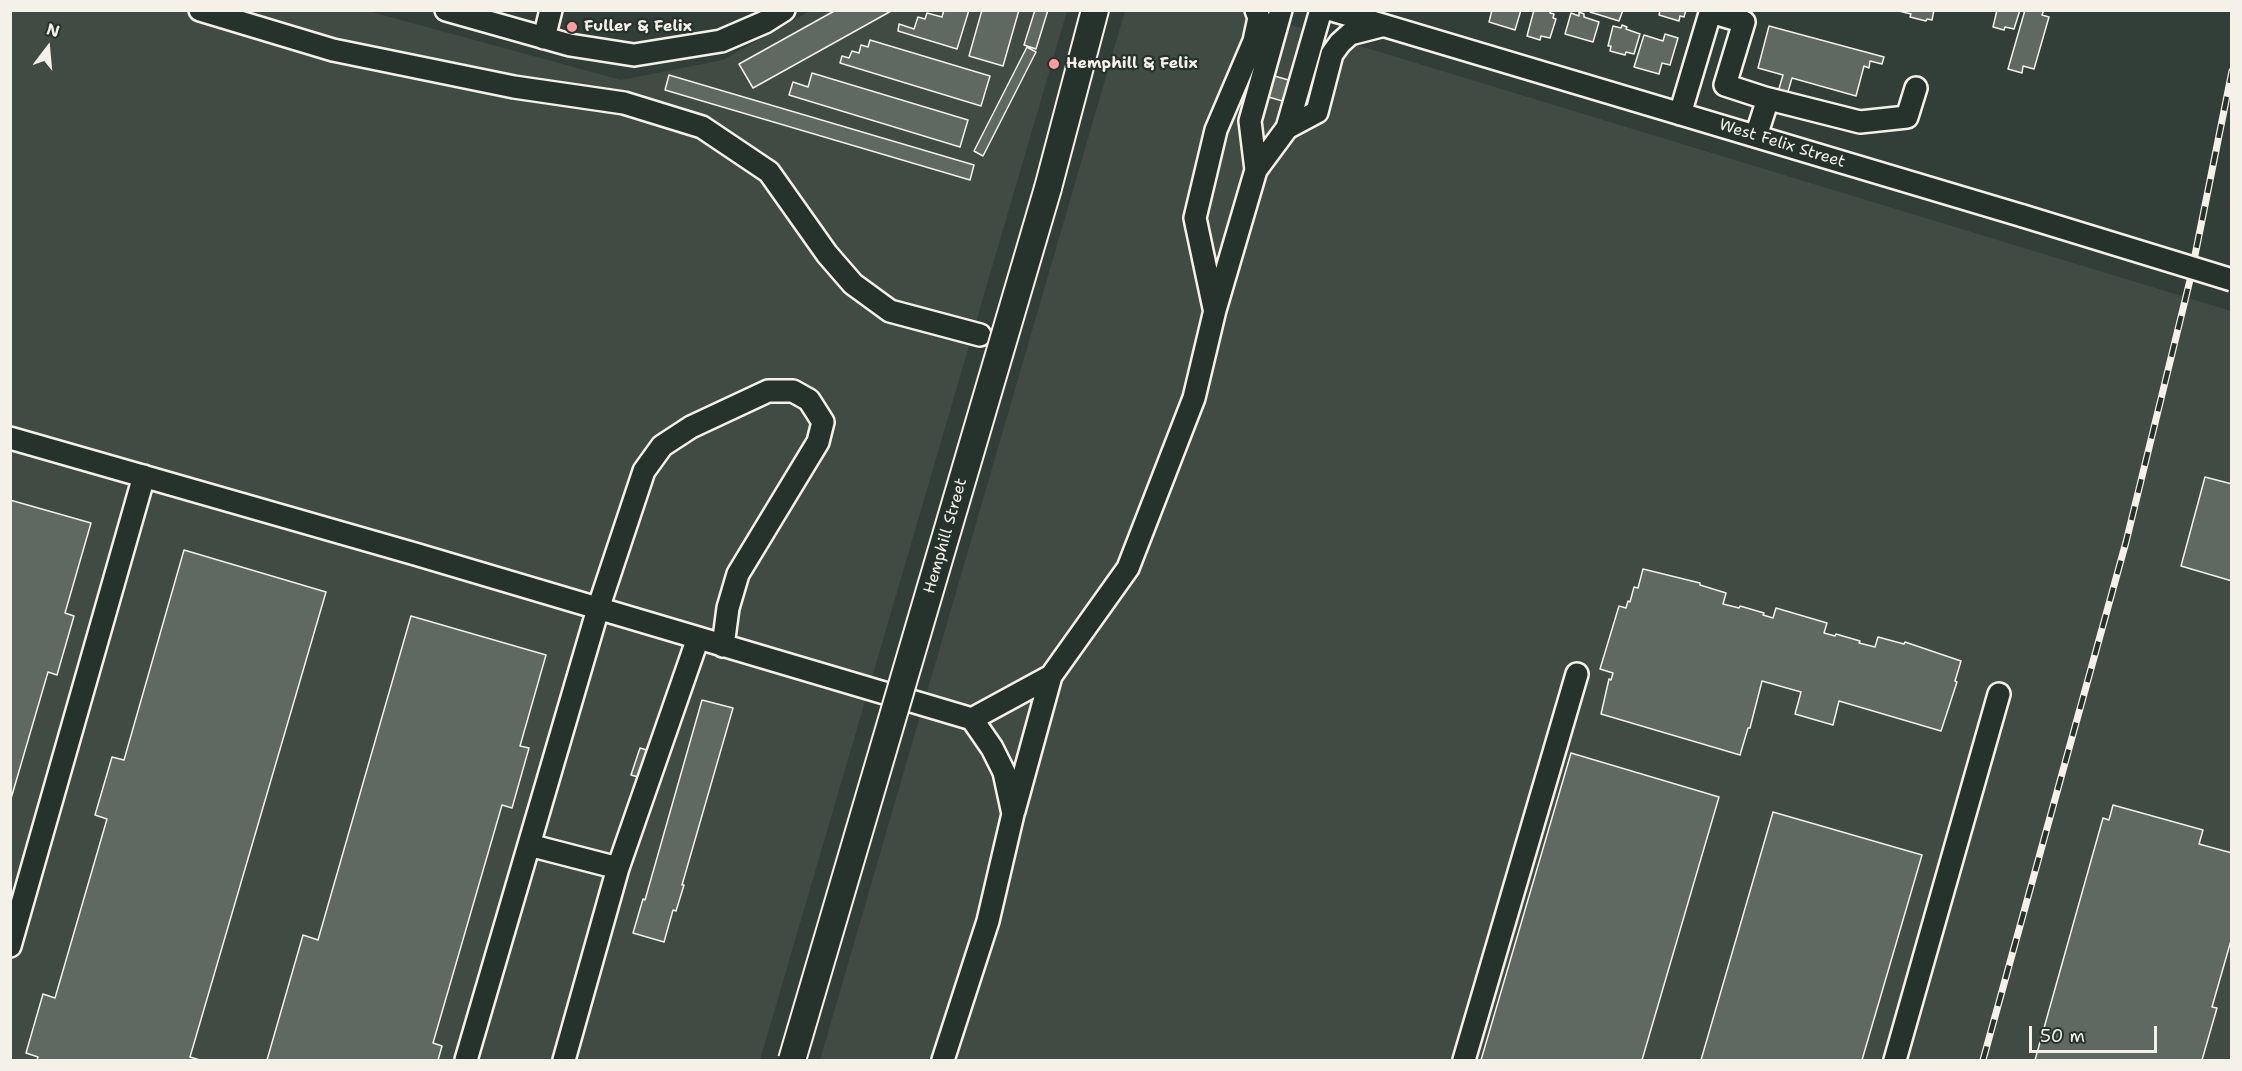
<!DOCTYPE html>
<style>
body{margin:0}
#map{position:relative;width:2242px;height:1071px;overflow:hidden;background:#323e38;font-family:"Shantell Sans",sans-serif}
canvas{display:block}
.frame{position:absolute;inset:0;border:12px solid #f4f1e8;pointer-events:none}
.north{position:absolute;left:18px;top:18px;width:60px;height:60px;-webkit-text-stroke:4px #26332d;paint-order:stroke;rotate:16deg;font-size:16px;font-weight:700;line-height:24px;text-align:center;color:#f4f1e8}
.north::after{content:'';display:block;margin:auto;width:21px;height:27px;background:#f4f1e8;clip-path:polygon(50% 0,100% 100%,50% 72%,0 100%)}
.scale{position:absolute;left:2029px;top:1026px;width:128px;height:27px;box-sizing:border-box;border:3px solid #f4f1e8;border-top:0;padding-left:8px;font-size:18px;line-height:21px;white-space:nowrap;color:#f4f1e8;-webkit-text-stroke:4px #26332d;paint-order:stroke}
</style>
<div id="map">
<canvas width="2242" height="1071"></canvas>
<div class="frame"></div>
<div class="north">N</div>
<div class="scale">50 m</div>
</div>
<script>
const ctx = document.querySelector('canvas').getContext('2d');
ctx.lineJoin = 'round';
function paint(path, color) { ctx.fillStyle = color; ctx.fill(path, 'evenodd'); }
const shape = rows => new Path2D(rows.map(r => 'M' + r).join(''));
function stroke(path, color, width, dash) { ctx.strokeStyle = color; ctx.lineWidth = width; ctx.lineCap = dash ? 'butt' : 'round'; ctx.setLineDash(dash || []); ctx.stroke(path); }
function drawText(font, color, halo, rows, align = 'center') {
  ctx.font = font + ' "Shantell Sans",sans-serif'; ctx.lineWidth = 4.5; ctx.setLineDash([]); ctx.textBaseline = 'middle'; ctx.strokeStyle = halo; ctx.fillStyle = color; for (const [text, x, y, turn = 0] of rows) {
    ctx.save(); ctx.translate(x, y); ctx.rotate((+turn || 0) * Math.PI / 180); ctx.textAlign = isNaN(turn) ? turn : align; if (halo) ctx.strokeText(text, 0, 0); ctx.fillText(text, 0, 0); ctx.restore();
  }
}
paint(shape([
 [10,11,368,11,621,80,723,60,810,11,1067,11,760,1060,11,1060],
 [1125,11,1245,11,2231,311,2231,1060,820,1060]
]), '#404b44');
const building = shape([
 [836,10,893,10,753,88,739,64,836,10],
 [944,10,969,10,957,49,898,31,899,24,914,29,918,17,925,19,927,13,942,17,944,10],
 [982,10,1019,10,1003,66,969,56,982,10],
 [1035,10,1048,10,1036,49,1024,45,1035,10],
 [1492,10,1521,10,1515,30,1489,22,1492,10],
 [1534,10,1551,10,1550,13,1554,14,1553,18,1556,19,1550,38,1541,36,1540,40,1527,36,1534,10],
 [1590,10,1623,10,1619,21,1590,12,1590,10],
 [1660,10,1686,10,1684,17,1680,16,1679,21,1659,15,1660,10],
 [1934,10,1932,20,1927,19,1926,21,1910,17,1911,14,1899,11,1934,10],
 [1997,10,2020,10,2014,29,2005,27,2004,30,1993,27,1997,10],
 [2025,10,2044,10,2042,15,2049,17,2034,69,2023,66,2022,73,2008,69,2025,10],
 [1579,12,1584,14,1584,17,1599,22,1593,42,1565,34,1571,13,1579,16,1579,12],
 [1622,25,1627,27,1626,29,1640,34,1634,54,1626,52,1625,55,1610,51,1611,46,1608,46,1613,26,1621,28,1622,25],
 [1769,26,1884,57,1882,64,1870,61,1869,68,1864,66,1856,96,1792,78,1787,95,1778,92,1783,75,1758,68,1769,26],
 [1665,34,1678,38,1670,65,1662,63,1659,74,1634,67,1644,35,1663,41,1665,34],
 [870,40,990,76,981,106,840,63,842,56,849,58,852,51,859,53,861,45,868,47,870,40],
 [1027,47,1036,52,983,156,974,151,1027,47],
 [812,73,968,120,960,147,789,95,793,82,808,87,812,73],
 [669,75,974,165,970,180,665,90,669,75],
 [1271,75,1292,81,1286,102,1265,96,1271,75],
 [2205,477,2232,484,2232,581,2181,566,2205,477],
 [10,500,91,523,65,613,74,616,57,675,48,672,10,802,10,500],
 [184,550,326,592,190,1057,200,1060,37,1060,38,1057,26,1053,43,994,55,998,107,819,95,815,112,757,124,760,184,550],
 [1643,569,1700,583,1700,585,1726,593,1723,604,1739,608,1740,606,1764,613,1763,615,1773,618,1776,608,1827,623,1824,633,1835,636,1836,634,1860,641,1859,643,1875,647,1878,637,1904,644,1905,642,1961,661,1955,681,1957,682,1941,731,1839,701,1833,725,1795,714,1801,692,1762,681,1750,728,1748,728,1740,755,1601,714,1609,679,1611,680,1613,673,1600,669,1619,606,1626,608,1628,601,1630,602,1634,587,1638,588,1643,569],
 [411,616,546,655,520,746,529,748,512,808,502,805,433,1043,442,1046,438,1060,267,1060,303,935,318,940,411,616],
 [702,700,733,708,682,885,684,885,676,911,673,910,664,942,633,933,643,899,645,900,702,700],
 [640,748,650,751,642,778,631,775,640,748],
 [1571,753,1719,797,1642,1060,1481,1060,1571,753],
 [2113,805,2203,830,2199,844,2232,853,2232,937,2212,1007,2217,1008,2202,1060,2035,1060,2103,818,2109,820,2113,805],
 [1773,812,1922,855,1862,1060,1701,1060,1773,812]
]);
paint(building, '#5f6861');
stroke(building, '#f4f1e8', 1.5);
const minor = shape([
 [200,10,333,50,514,87,624,103,702,127,769,172,827,254,853,284,890,311,980,335],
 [446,10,570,45,634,55,721,41,765,22,784,10],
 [1332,10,2023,216],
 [1711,12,1744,22,1725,85,1768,99,1756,136],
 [544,38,551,10],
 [1765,98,1860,122,1907,117,1916,88],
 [1680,114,1711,10],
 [1287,128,1317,112,1332,54,1340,43,1350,34,1381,26],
 [1256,170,1250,121,1281,10],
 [1214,308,1195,218,1216,130,1254,41,1259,18,1256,10],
 [10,438,415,554,972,719,992,748,1004,772,1013,814,988,921,943,1060],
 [972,719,1051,676,1128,568,1194,398,1215,310,1256,170,1287,128,1321,10],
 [1014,811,1051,676],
 [529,845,618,868],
 [10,946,144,476],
 [466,1060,598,609,644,471,662,446,691,427,768,391,793,391,809,400,823,422,818,442,738,574,728,608,723,646],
 [564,1060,618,868,698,638],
 [1464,1060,1577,674],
 [1895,1060,1999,694]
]);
const major = shape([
 [1048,188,1095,10]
]);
stroke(minor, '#f4f1e8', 26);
stroke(major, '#f4f1e8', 30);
stroke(minor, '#26332d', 21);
stroke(major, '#26332d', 26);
const rail = shape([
 [1983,1060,2126,542,2190,280,2232,71]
]);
stroke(rail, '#f4f1e8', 7);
stroke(rail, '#26332d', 4.5, [14]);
const minorBridge = shape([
 [2023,216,2232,280]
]);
const majorBridge = shape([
 [792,1060,1048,188]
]);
stroke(minorBridge, '#f4f1e8', 26, []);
stroke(majorBridge, '#f4f1e8', 30, []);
stroke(minorBridge, '#26332d', 21);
stroke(majorBridge, '#26332d', 26);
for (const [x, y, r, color] of [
 [572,27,6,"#ff9aa2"],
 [1054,64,6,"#ff9aa2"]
]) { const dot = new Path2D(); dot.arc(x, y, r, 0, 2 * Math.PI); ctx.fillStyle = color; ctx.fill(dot); stroke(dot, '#26332d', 2); }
drawText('bold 16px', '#f4f1e8', '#26332d', [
 ["Fuller & Felix",584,27],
 ["Hemphill & Felix",1066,64]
], 'left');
drawText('16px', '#f4f1e8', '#26332d', [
 ["West Felix Street",1782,144,17],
 ["Hemphill Street",946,536,-74]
]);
</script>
